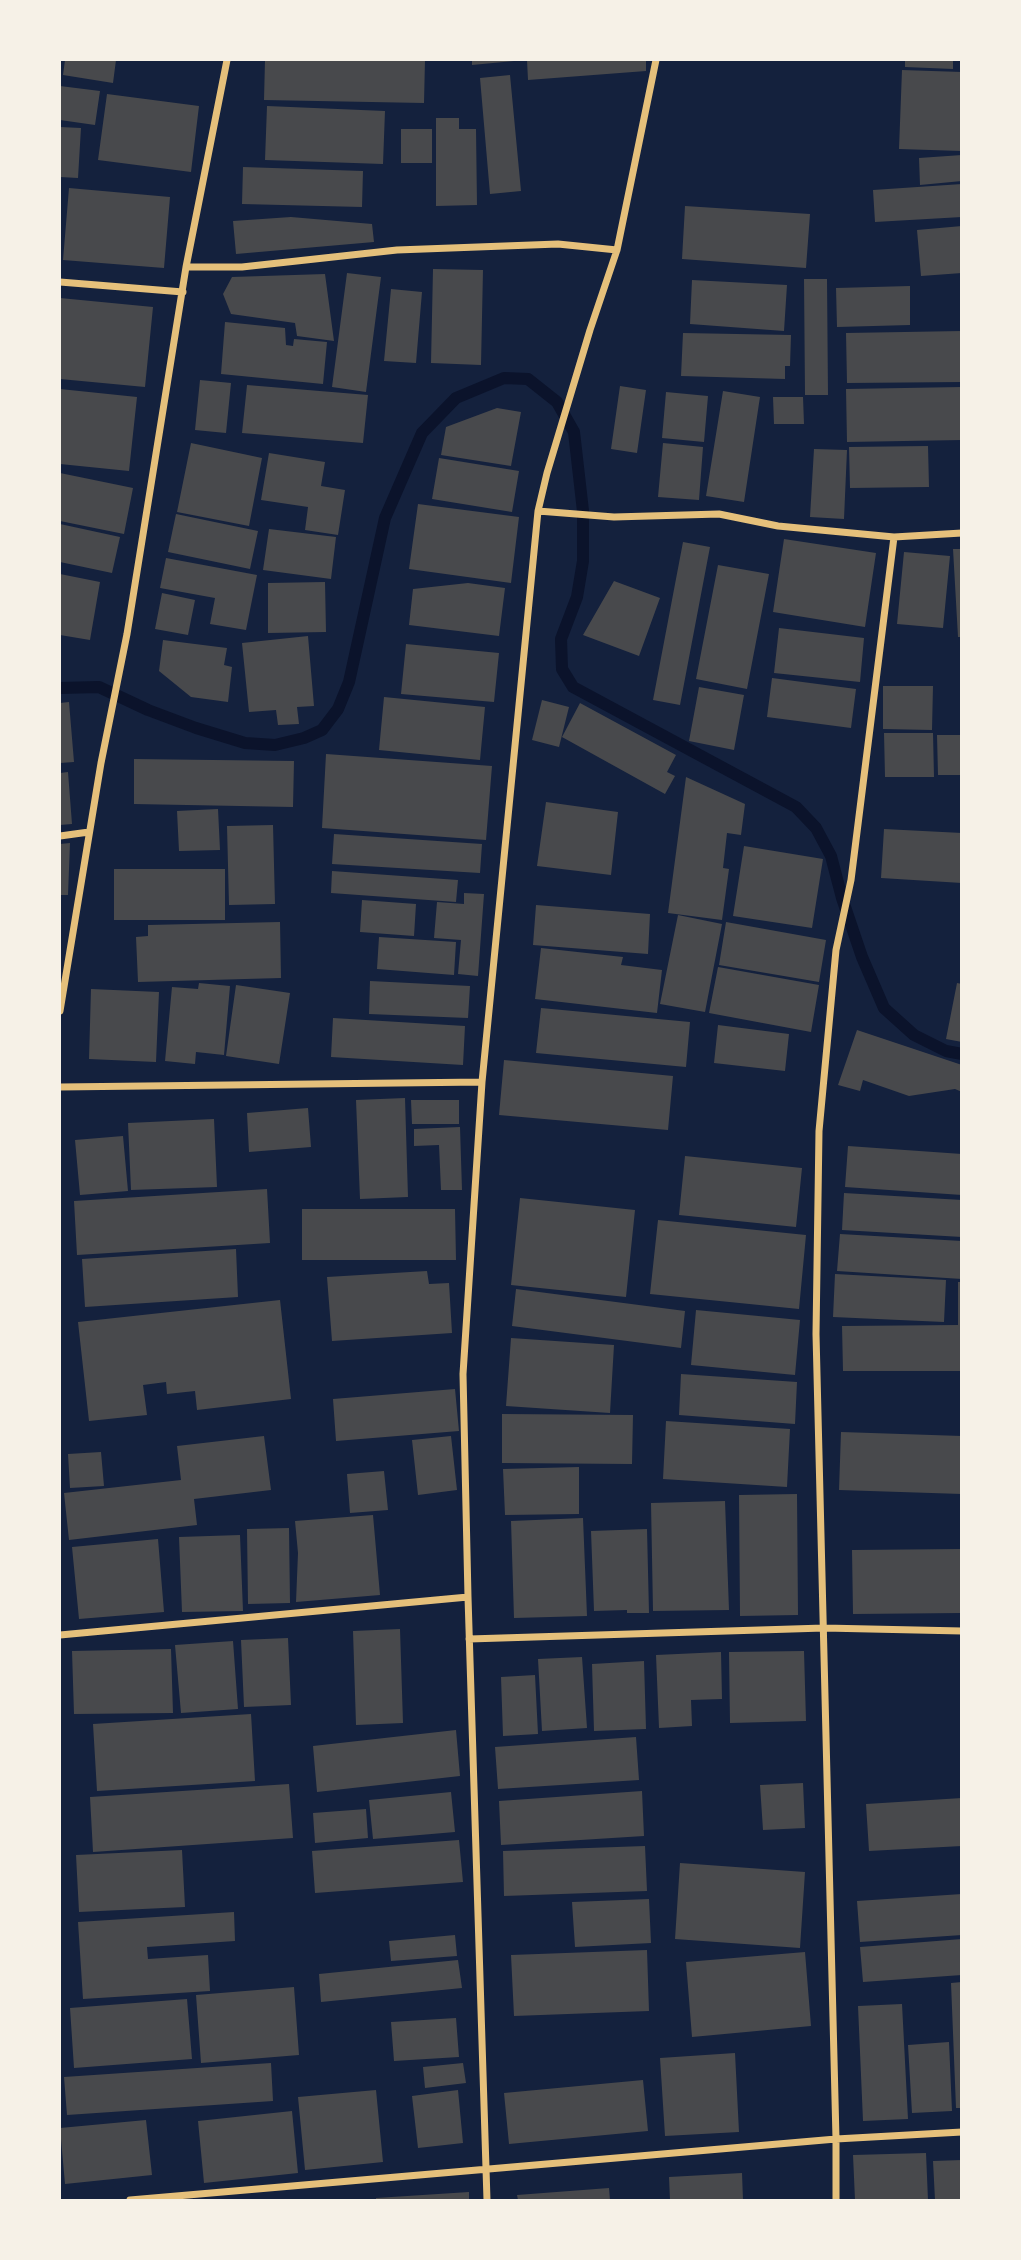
<!DOCTYPE html>
<style>
body{margin:0}
#map{position:relative;width:1021px;height:2260px;overflow:hidden;background:#14213d;font-family:"Fira Sans",sans-serif}
canvas{display:block}
.frame{position:absolute;inset:0;border:61px solid #f6f1e7;pointer-events:none}
</style>
<div id="map">
<canvas width="1021" height="2260"></canvas>
<div class="frame"></div>
</div>
<script>
const ctx = document.querySelector('canvas').getContext('2d');
ctx.lineJoin = 'round';
const shape = rows => new Path2D(rows.map(r => 'M' + r).join(''));
function stroke(path, color, width, dash) { ctx.strokeStyle = color; ctx.lineWidth = width; ctx.lineCap = dash ? 'butt' : 'round'; ctx.setLineDash(dash || []); ctx.stroke(path); }
function paint(path, color) { ctx.fillStyle = color; ctx.fill(path, 'evenodd'); }
stroke(shape([
 [60,688,99,687,148,710,196,728,245,743,275,745,304,738,322,730,338,709,349,682,385,518,422,433,456,398,504,378,528,379,557,402,574,432,583,511,583,561,577,597,561,639,562,669,573,687,796,807,816,828,831,856,842,898,862,957,884,1008,914,1035,946,1051,962,1054]
]), '#0b132b', 12);
paint(shape([
 [65,60,116,60,113,83,63,75],
 [265,60,425,60,424,103,264,100],
 [472,60,514,60,514,61,472,65],
 [527,60,646,60,646,71,528,80],
 [905,60,953,60,953,69,905,67],
 [902,70,962,72,962,151,899,149],
 [510,75,521,191,490,194,480,78],
 [60,86,100,91,95,125,60,120],
 [107,94,199,106,191,172,98,160],
 [267,106,385,111,383,164,265,160],
 [436,118,459,118,459,129,476,129,477,205,436,206],
 [60,127,81,128,78,178,60,177],
 [401,129,432,129,432,163,401,163],
 [962,155,962,181,920,185,919,158],
 [243,167,363,171,362,207,242,204],
 [962,184,962,217,875,222,873,190],
 [69,188,170,197,164,268,63,260],
 [685,206,810,214,806,268,682,259],
 [291,217,372,224,374,242,236,254,233,221],
 [962,226,962,273,921,276,917,230],
 [433,269,483,270,481,365,431,363],
 [347,273,381,277,366,392,332,387],
 [325,274,334,341,297,336,295,323,231,314,223,294,232,277],
 [804,279,827,279,828,395,805,395],
 [692,280,787,285,784,331,690,324],
 [910,286,910,325,837,327,836,288],
 [391,289,422,292,416,363,384,361],
 [60,298,153,307,145,387,60,379],
 [225,322,285,328,286,345,293,346,294,339,327,342,323,384,221,374],
 [962,331,962,382,847,383,846,333],
 [683,333,791,335,790,366,785,366,785,379,681,376],
 [200,380,231,383,226,433,195,430],
 [247,385,368,395,363,443,242,433],
 [620,386,646,390,637,453,611,449],
 [962,387,962,440,847,442,846,389],
 [60,389,137,397,129,471,60,464],
 [723,391,760,397,744,502,706,496],
 [666,392,708,396,704,442,662,438],
 [773,397,803,397,804,424,774,424],
 [497,408,521,412,511,466,441,455,446,427],
 [191,443,262,458,249,526,177,512],
 [663,443,703,447,699,500,658,497],
 [928,446,929,487,850,488,849,447],
 [814,449,847,450,844,519,810,517],
 [269,453,325,462,321,486,345,490,338,535,305,530,308,507,261,500],
 [439,458,519,471,512,512,432,499],
 [60,473,133,488,124,534,60,521],
 [418,504,519,517,511,583,409,569],
 [176,514,258,531,250,569,168,552],
 [60,524,120,537,112,573,60,562],
 [269,529,336,537,331,579,263,570],
 [784,539,876,553,865,627,773,612],
 [683,542,710,547,680,705,653,700],
 [953,549,962,549,962,637,958,637],
 [904,552,950,556,943,628,897,624],
 [166,558,257,575,246,630,210,624,215,598,160,588],
 [718,565,769,574,747,689,696,679],
 [60,574,100,582,90,640,60,635],
 [614,581,660,598,639,656,583,635],
 [325,582,326,632,268,633,268,583],
 [468,583,505,588,499,636,409,625,413,589],
 [162,593,195,600,188,635,155,629],
 [779,628,864,638,860,682,774,673],
 [308,636,314,706,297,707,299,724,278,725,276,710,249,712,242,643],
 [163,640,227,648,224,665,232,667,228,702,191,697,159,671],
 [406,644,499,653,494,702,401,694],
 [772,678,856,689,851,728,767,717],
 [883,686,933,686,932,730,883,729],
 [699,687,744,695,734,750,689,741],
 [384,697,485,707,480,760,379,750],
 [542,700,569,707,559,747,532,740],
 [69,702,74,762,60,763,60,703],
 [580,703,676,755,667,772,675,776,665,794,562,737],
 [884,733,933,733,934,777,885,777],
 [937,735,962,735,962,775,938,775],
 [326,754,492,766,486,840,322,828],
 [134,759,294,761,293,807,134,804],
 [68,772,72,824,60,825,60,773],
 [686,777,745,804,741,835,727,833,723,868,729,869,722,920,668,913],
 [546,802,618,812,611,875,537,866],
 [218,809,220,850,179,851,177,811],
 [273,825,275,904,229,905,227,826],
 [884,829,962,833,962,883,881,878],
 [334,834,482,844,480,873,332,864],
 [70,843,68,895,60,895,60,844],
 [744,846,823,859,812,928,733,916],
 [114,869,225,869,225,920,114,920],
 [332,871,458,880,456,902,331,893],
 [464,893,484,894,478,976,458,974,461,940,434,938,437,902,464,904],
 [362,900,416,904,414,936,360,932],
 [536,905,650,914,648,954,533,945],
 [678,915,722,924,705,1012,660,1004],
 [280,922,281,978,138,982,136,937,148,936,148,925],
 [726,922,826,940,819,982,719,965],
 [379,937,456,942,454,975,377,969],
 [541,948,623,957,621,965,662,970,657,1013,535,999],
 [718,967,819,985,811,1032,709,1013],
 [370,981,470,986,468,1018,369,1014],
 [199,983,230,986,224,1055,196,1052,195,1064,165,1061,172,987,198,989],
 [957,983,962,984,962,1042,946,1039],
 [236,985,290,993,279,1064,226,1056],
 [91,989,159,992,156,1062,89,1059],
 [541,1008,690,1022,686,1067,536,1053],
 [333,1018,465,1026,463,1065,331,1057],
 [718,1025,789,1034,785,1071,714,1063],
 [857,1030,962,1065,962,1092,955,1089,909,1096,863,1080,860,1091,838,1085],
 [504,1060,673,1076,668,1130,499,1115],
 [405,1098,408,1197,360,1199,356,1100],
 [411,1100,459,1100,459,1124,412,1124],
 [308,1108,311,1147,249,1152,247,1113],
 [214,1119,217,1187,131,1190,128,1123],
 [460,1127,462,1190,441,1190,439,1145,414,1146,414,1129],
 [123,1136,128,1191,80,1195,75,1140],
 [848,1146,962,1154,962,1195,845,1187],
 [685,1156,802,1168,796,1227,679,1215],
 [267,1189,270,1243,77,1255,74,1201],
 [844,1193,962,1200,962,1237,842,1230],
 [520,1198,635,1210,626,1297,511,1285],
 [302,1209,455,1209,456,1260,302,1260],
 [658,1220,806,1235,799,1309,650,1294],
 [840,1234,962,1241,962,1279,837,1271],
 [236,1249,238,1297,85,1307,82,1259],
 [427,1271,429,1284,449,1283,452,1333,332,1341,327,1277],
 [835,1274,946,1280,944,1322,833,1317],
 [958,1282,962,1282,962,1371,843,1371,842,1326,958,1325],
 [516,1289,685,1311,681,1348,512,1326],
 [280,1300,291,1399,197,1410,195,1391,167,1394,166,1382,143,1385,147,1415,89,1421,78,1322],
 [696,1310,800,1320,795,1375,691,1365],
 [511,1338,614,1345,610,1413,506,1406],
 [681,1374,797,1382,795,1424,679,1415],
 [455,1389,459,1431,336,1441,333,1399],
 [502,1414,633,1415,632,1464,502,1463],
 [666,1421,790,1429,787,1487,663,1479],
 [841,1432,962,1436,962,1494,839,1490],
 [264,1436,271,1490,194,1499,197,1525,69,1540,64,1493,181,1480,177,1446],
 [451,1436,457,1490,418,1495,412,1440],
 [101,1452,104,1486,70,1488,68,1454],
 [579,1467,579,1514,505,1515,503,1469],
 [384,1471,388,1510,350,1513,347,1474],
 [797,1494,798,1615,740,1616,739,1495],
 [725,1501,729,1610,653,1611,651,1503],
 [373,1515,380,1595,296,1602,298,1553,295,1521],
 [583,1518,587,1616,514,1618,511,1521],
 [289,1528,290,1603,248,1604,247,1529],
 [647,1529,649,1613,627,1613,627,1610,594,1611,591,1531],
 [240,1535,243,1611,182,1612,179,1537],
 [158,1539,164,1612,79,1619,72,1547],
 [962,1549,962,1613,853,1614,852,1550],
 [400,1629,403,1723,356,1725,353,1631],
 [288,1638,291,1705,244,1707,241,1640],
 [233,1641,238,1709,181,1713,175,1645],
 [171,1649,173,1713,74,1714,72,1651],
 [804,1651,806,1721,730,1723,729,1652],
 [721,1652,722,1699,691,1700,692,1726,659,1728,656,1655],
 [582,1657,587,1728,542,1731,538,1659],
 [644,1661,646,1729,594,1731,592,1664],
 [535,1675,538,1734,503,1736,501,1677],
 [251,1714,255,1781,97,1791,93,1724],
 [456,1730,460,1776,317,1792,313,1746],
 [636,1737,639,1780,498,1789,495,1747],
 [803,1783,805,1828,763,1830,760,1785],
 [289,1784,293,1838,93,1852,90,1797],
 [642,1791,644,1836,501,1845,499,1801],
 [451,1792,455,1832,373,1839,369,1800],
 [962,1798,962,1846,869,1851,866,1804],
 [366,1809,368,1838,315,1843,313,1813],
 [459,1840,463,1882,315,1893,312,1851],
 [645,1846,647,1891,504,1896,503,1851],
 [182,1850,185,1907,79,1912,76,1855],
 [680,1863,805,1872,800,1948,675,1939],
 [962,1894,962,1935,860,1942,857,1901],
 [649,1899,651,1943,575,1947,572,1902],
 [234,1912,235,1941,147,1947,148,1959,208,1955,210,1991,83,1999,78,1922],
 [455,1935,457,1956,391,1961,389,1941],
 [962,1939,962,1975,863,1982,860,1947],
 [647,1950,649,2011,514,2016,511,1955],
 [805,1952,811,2026,692,2037,686,1962],
 [458,1960,462,1988,321,2002,319,1974],
 [962,1982,962,2108,956,2108,951,1983],
 [294,1987,299,2055,201,2063,196,1995],
 [187,1999,192,2059,74,2068,70,2008],
 [902,2004,908,2119,863,2121,858,2006],
 [456,2018,459,2057,394,2061,391,2022],
 [949,2042,952,2111,912,2113,908,2045],
 [735,2053,739,2132,665,2136,660,2058],
 [271,2063,273,2101,67,2115,64,2077],
 [463,2063,466,2083,425,2088,423,2067],
 [643,2080,648,2131,509,2144,504,2093],
 [376,2090,383,2162,305,2170,298,2097],
 [458,2090,463,2143,418,2148,412,2096],
 [292,2111,298,2173,204,2183,198,2121],
 [146,2120,152,2175,65,2184,60,2128],
 [926,2153,928,2200,855,2200,853,2155],
 [962,2160,962,2200,935,2200,933,2161],
 [742,2173,743,2200,670,2200,669,2177],
 [609,2188,610,2200,518,2200,517,2195],
 [469,2192,469,2200,376,2200,376,2198]
]), '#48494c');
stroke(shape([
 [186,267,242,267,397,250,558,244,617,250],
 [60,282,183,292],
 [538,511,614,517,719,514,778,526,894,537,962,533],
 [60,836,89,832],
 [60,1011,101,763,127,634,186,267,227,60],
 [60,1087,482,1082],
 [60,1635,468,1597],
 [469,1639,824,1628,962,1631],
 [130,2200,836,2139,962,2132],
 [487,2200,468,1597,463,1374,482,1082,538,511,547,473,590,330,617,250,656,60],
 [836,2200,836,2139,816,1334,819,1131,836,950,851,880,894,537]
]), '#e5c07b', 7);
</script>
